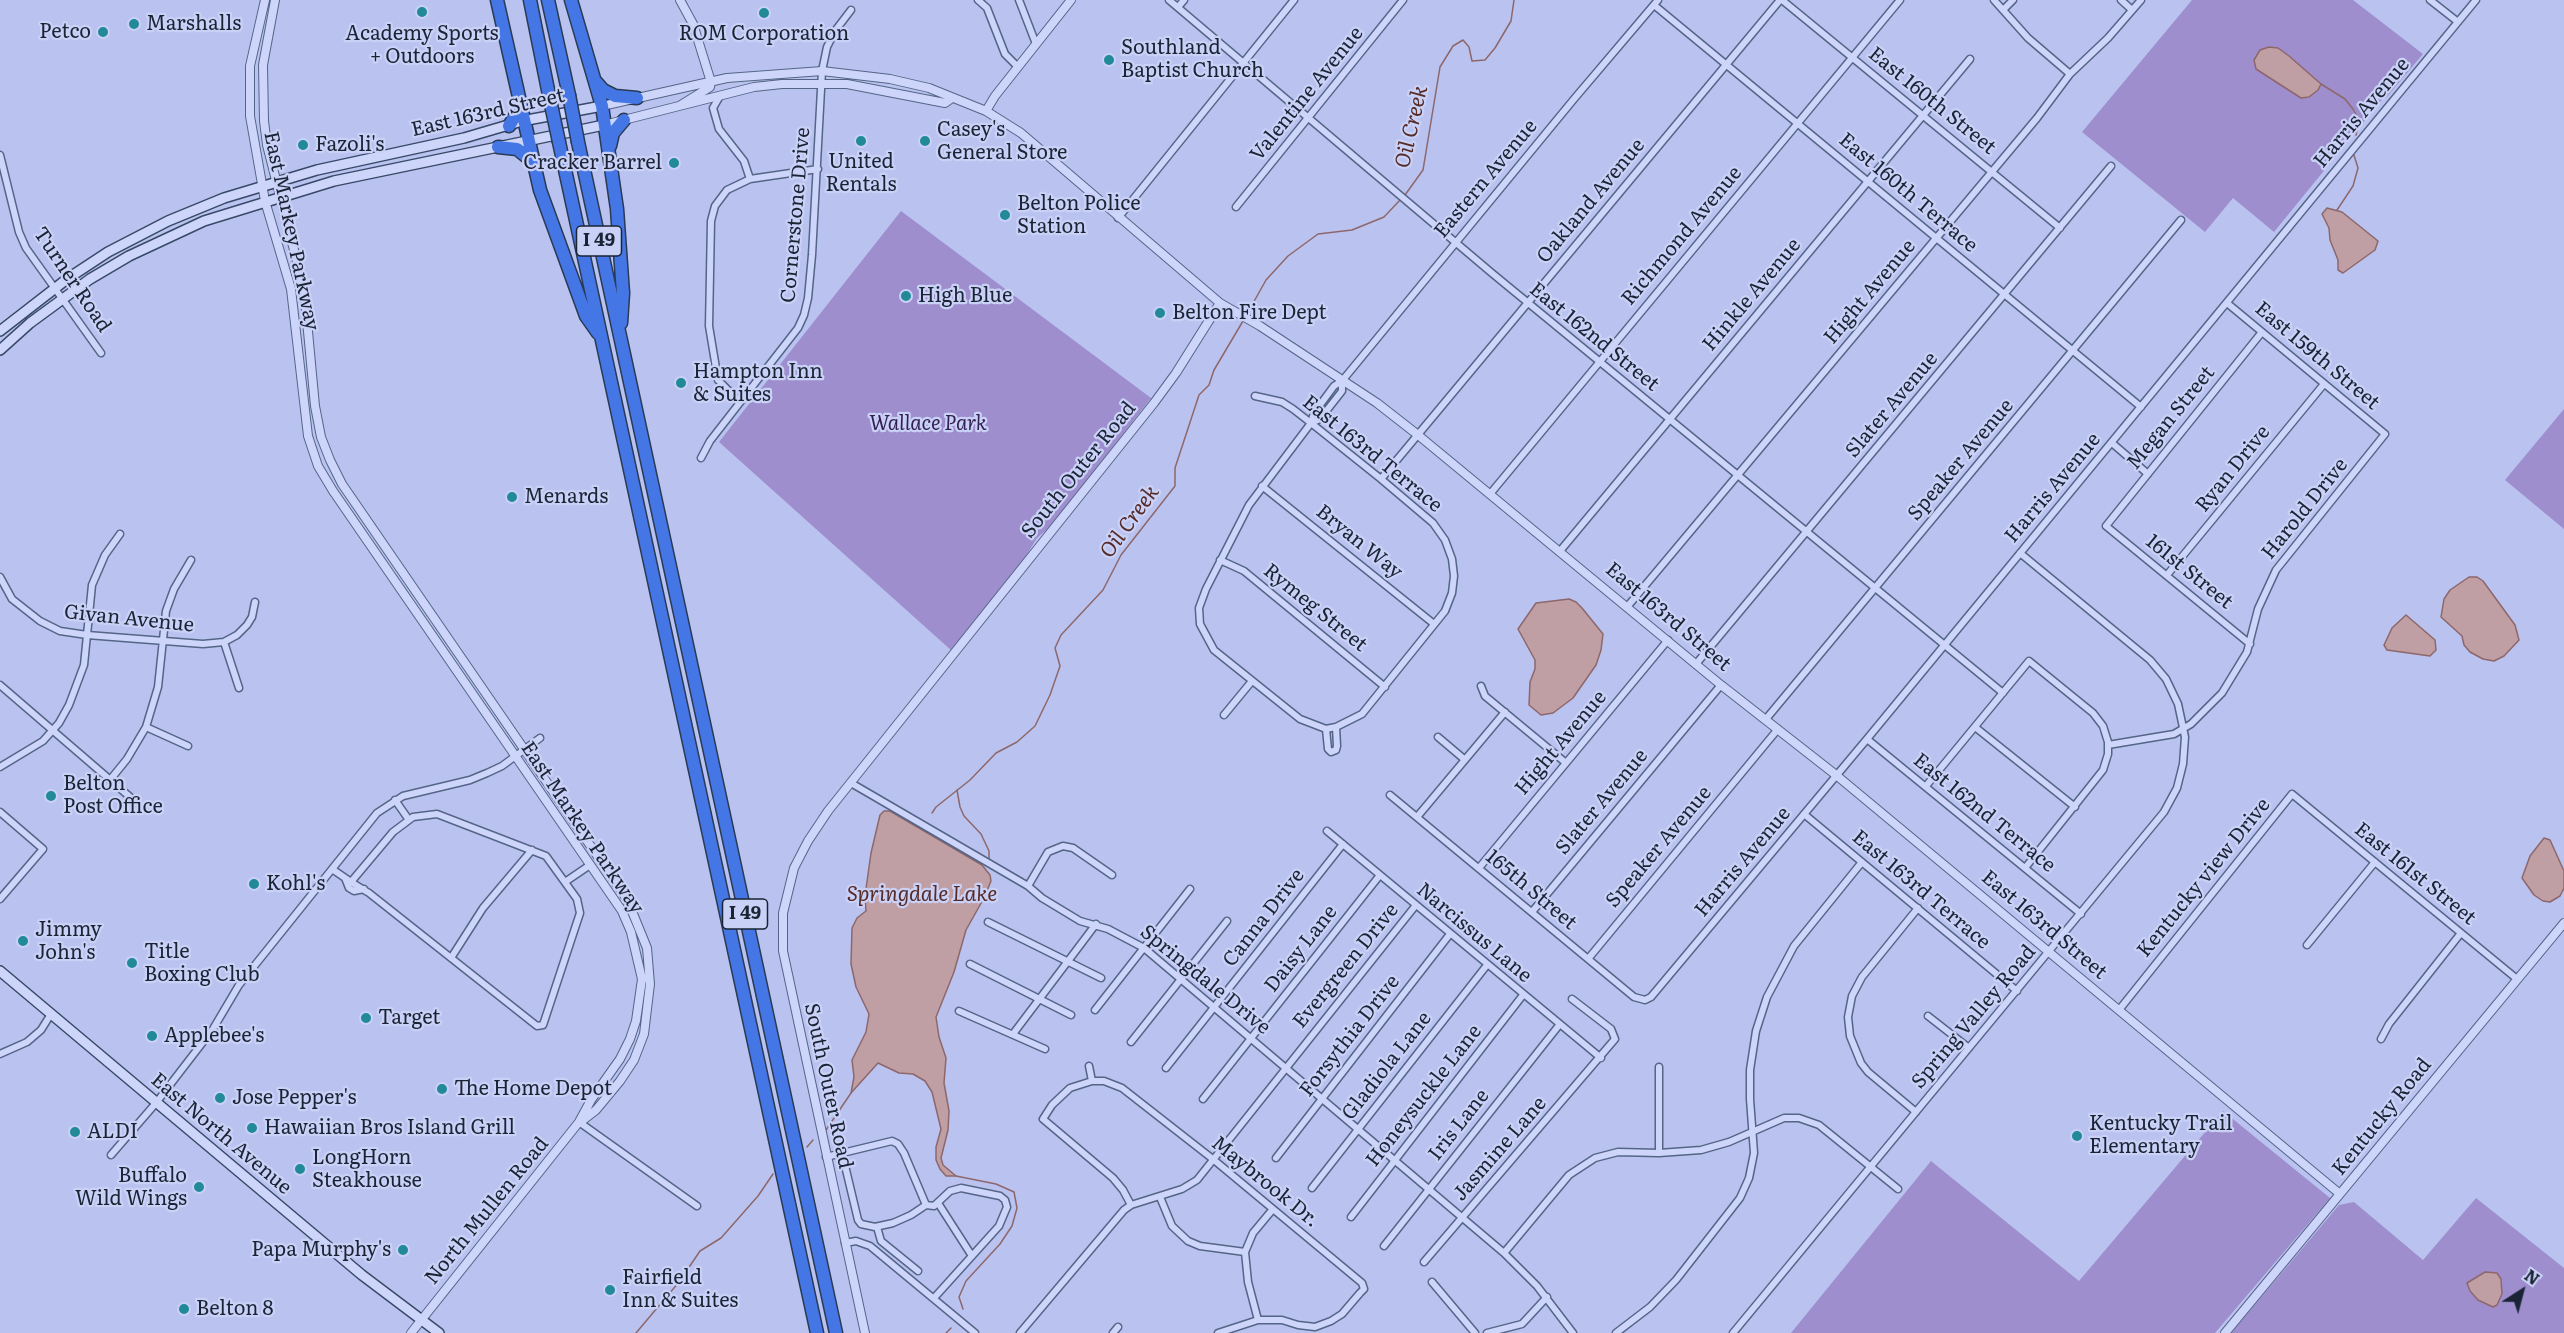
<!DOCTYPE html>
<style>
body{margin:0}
#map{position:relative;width:2564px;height:1333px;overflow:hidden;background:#bac3ef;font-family:Literata,serif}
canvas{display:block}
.north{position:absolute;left:2492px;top:1261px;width:60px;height:60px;-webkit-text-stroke:4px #cad1f7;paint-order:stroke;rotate:36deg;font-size:16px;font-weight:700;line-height:24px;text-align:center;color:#1a2435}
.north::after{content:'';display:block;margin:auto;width:21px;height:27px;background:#1a2435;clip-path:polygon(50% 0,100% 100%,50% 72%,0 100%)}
</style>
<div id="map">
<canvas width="2564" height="1333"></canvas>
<div class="north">N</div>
</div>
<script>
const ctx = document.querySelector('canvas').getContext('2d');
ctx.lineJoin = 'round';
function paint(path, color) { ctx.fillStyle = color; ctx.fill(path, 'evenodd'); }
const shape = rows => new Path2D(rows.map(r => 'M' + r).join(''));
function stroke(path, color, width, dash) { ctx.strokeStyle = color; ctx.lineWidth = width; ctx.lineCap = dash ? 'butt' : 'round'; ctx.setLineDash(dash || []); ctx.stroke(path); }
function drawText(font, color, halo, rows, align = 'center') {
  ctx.font = font + ' Literata,serif'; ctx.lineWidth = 4.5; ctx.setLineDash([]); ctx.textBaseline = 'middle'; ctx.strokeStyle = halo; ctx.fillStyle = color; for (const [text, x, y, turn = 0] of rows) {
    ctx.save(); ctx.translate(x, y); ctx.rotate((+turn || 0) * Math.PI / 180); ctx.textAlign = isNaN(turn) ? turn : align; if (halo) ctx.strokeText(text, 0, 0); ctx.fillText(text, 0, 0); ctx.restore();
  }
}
paint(shape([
 [2192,0,2353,0,2423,54,2386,98,2384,97,2274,232,2233,198,2205,232,2082,132],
 [901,211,1151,398,1051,526,1037,538,1024,559,952,651,719,442],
 [2564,409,2564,529,2505,480],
 [2223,1111,2330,1198,2215,1333,1791,1333,1931,1161,2079,1281],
 [2476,1198,2564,1268,2564,1333,2231,1333,2339,1205,2354,1202,2423,1260]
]), '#9e8ecd');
const water = shape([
 [2269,47,2278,48,2289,56,2321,84,2318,90,2309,97,2301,98,2256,69,2254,60,2260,50,2269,47],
 [2327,208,2342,212,2378,241,2375,250,2343,273,2338,270,2338,260,2330,240,2329,228,2322,214,2327,208],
 [2469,577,2477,577,2483,581,2515,625,2519,640,2504,656,2494,661,2483,659,2470,652,2464,645,2462,636,2441,617,2444,599,2450,590,2469,577],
 [1569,599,1576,602,1582,608,1603,634,1601,650,1596,665,1573,698,1553,713,1541,715,1529,705,1530,682,1535,669,1535,660,1518,629,1536,603,1569,599],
 [2406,615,2435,640,2436,650,2430,656,2387,650,2384,645,2392,628,2406,615],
 [884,811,890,811,982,865,990,875,991,881,984,898,966,930,954,972,936,1017,939,1037,946,1058,944,1083,949,1111,948,1130,941,1158,943,1165,956,1176,946,1176,940,1169,936,1160,936,1147,941,1129,932,1092,925,1081,913,1074,899,1073,878,1063,851,1093,854,1077,852,1060,866,1032,869,1014,856,987,851,964,852,928,857,918,866,911,865,896,871,853,880,815,884,811],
 [2544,838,2550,840,2564,871,2564,888,2560,896,2550,902,2543,901,2534,895,2522,878,2530,856,2544,838],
 [2485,1272,2497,1273,2501,1279,2502,1294,2497,1305,2493,1307,2478,1300,2470,1291,2467,1283,2485,1272]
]);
paint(water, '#c09fa4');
stroke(water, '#8d676b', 1.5);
stroke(shape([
 [2321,84,2345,99,2353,109,2359,120,2356,135],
 [1405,195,1423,170,1440,67,1453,46,1463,40,1469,47,1472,61,1485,60,1495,48,1511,21,1514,0],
 [2337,210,2353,186,2358,168,2353,152],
 [1247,314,1266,280,1288,256,1318,234,1352,230,1384,217,1401,199],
 [957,790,960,807,964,816,981,834,989,851,989,860],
 [932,813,936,807,970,780,996,753,1017,742,1035,726,1050,695,1060,666,1055,648,1061,635,1103,590,1121,555,1175,486,1175,468,1199,395,1209,385,1214,370,1243,321],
 [826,1130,851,1093],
 [807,1147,813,1140],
 [956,1176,996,1184,1014,1192,1017,1208,1012,1226,1000,1244,966,1281,959,1297,963,1309],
 [636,1333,679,1282,700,1251,721,1238,758,1196,773,1174],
 [946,1333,951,1328]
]), '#8d676b', 1.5);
const minor = shape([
 [978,0,987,8,1005,54,1018,67],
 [1019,0,1036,44],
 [1169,0,1493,274,2003,693],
 [1782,0,2060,228],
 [1994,0,2028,38,2070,74],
 [2121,0,2132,10],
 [2430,0,2458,22],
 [1654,5,2141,407],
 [1178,7,1184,0],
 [2003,10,2013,0],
 [720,96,713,108,719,129,744,161,750,179],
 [0,155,19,232,26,248,101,353],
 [1236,207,1403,0],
 [1118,218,1294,0],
 [1255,396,1282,402,1293,409,1311,423,1381,479,1433,523,1445,540,1452,559,1454,576,1452,593,1445,611,1362,714,1336,727,1326,729,1300,719,1214,650,1200,624,1199,608,1206,589,1249,505,1311,423,1314,413,1334,386,1342,381,1574,99,1658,0],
 [740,402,718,380,709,326,711,221,715,206,727,190,750,179,818,169],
 [1311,423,1320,419,1342,391,1342,381],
 [2112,443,2148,474],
 [701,458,710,441,798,328,804,315,808,298,812,255,822,71,827,47,835,31,851,10],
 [1381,479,1780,0],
 [1262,486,1434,624],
 [1490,494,1900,0],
 [1560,551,1970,59],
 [1220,560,1244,571,1385,687],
 [2167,575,2324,384],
 [0,577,12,599,40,621,60,631,87,635,203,644,224,642,237,635,247,625,252,617,255,602],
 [1627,607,2037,118,2070,74,2108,38,2141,0],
 [224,642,239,688],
 [2250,644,2106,526,2262,332],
 [1696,664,2111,166],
 [0,685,137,803],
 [1481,686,1485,696,1566,763],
 [1224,715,1252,681],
 [1766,719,2181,220],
 [146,727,188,746],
 [1975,727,2075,807],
 [1326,729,1328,749,1331,752,1336,750,1337,746,1336,727],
 [1438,737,1464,759],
 [1867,739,2081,914],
 [2108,745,2174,734,2191,724,2222,693,2247,652,2258,609,2276,570,2385,434,2227,303],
 [0,767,43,741,59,723,69,705,84,665,92,585,105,555,120,534],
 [110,780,127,759,146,727,158,687,166,611,174,589,191,560],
 [851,783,1028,886,1042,898,1080,921,1108,929,1144,948,1504,1253,1537,1286,1573,1333],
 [1926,786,2029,661,2093,713,2103,726,2108,742,2108,754,2103,770,2025,868],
 [1390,795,1634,997,1645,1000,1651,997,1867,739,2476,0],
 [395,800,409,820],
 [0,812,43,849,0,899],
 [1804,814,2017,991],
 [1417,817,1505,712],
 [1327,831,1601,1058],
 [1479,868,1668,640],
 [332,869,351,882,369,893,537,1026,543,1025,580,913,577,899,546,856,437,814,413,817,393,832,351,882],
 [345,878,349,888,354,891,364,889],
 [565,882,590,865],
 [1028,886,1048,852,1063,846,1073,848,1112,875],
 [1532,912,1721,685],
 [988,922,1101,978],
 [2307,945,2375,862],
 [451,958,483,908,532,850],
 [1588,959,1778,729],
 [970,964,1071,1015],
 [1095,1010,1190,889],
 [2119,1010,2292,794,2517,979],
 [959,1011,1045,1049],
 [1928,1016,1969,1048],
 [1013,1034,1096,924],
 [2381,1039,2389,1024,2461,933],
 [1131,1042,1227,921],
 [0,1054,27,1042,41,1030,51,1014],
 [1089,1066,1092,1081],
 [1166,1068,1343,844],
 [1203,1099,1380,875],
 [1916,1112,1868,1072,1861,1063,1850,1036,1848,1017,1852,996,1862,977,1918,908],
 [579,1122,697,1206],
 [842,1153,858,1220,861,1224,875,1227,893,1223,911,1215,926,1205],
 [1659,1153,1659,1067],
 [111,1155,156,1103,213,1029,239,985,377,813,403,796,470,780,487,773,502,766,540,738],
 [826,1157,892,1141,898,1144,904,1153,926,1205,934,1206,950,1191,961,1188,1000,1196,1005,1200,1007,1207,999,1226,934,1298],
 [1276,1158,1450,934],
 [1312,1188,1487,965],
 [1160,1197,1172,1226,1188,1241,1200,1246,1245,1252],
 [938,1203,972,1256],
 [1131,1205,1123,1190,1113,1178,1043,1119,1052,1105,1070,1088,1092,1081,1104,1081,1122,1088,1214,1160,1362,1283,1364,1289,1360,1293,1342,1314,1331,1321,1315,1327,1298,1325,1282,1320,1258,1320,1218,1333],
 [1351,1217,1523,995],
 [877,1227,881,1241,918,1271],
 [845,1243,856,1241,870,1246,975,1333],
 [1384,1246,1560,1024],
 [1504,1253,1569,1175,1595,1158,1618,1152,1659,1153,1701,1150,1729,1142,1784,1118,1799,1118,1819,1125,1898,1189],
 [1424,1262,1615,1039,1611,1029,1572,999],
 [1432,1282,1475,1333],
 [1258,1320,1248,1282,1245,1252,1253,1233,1273,1209],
 [1020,1333,1124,1210,1131,1205,1182,1189,1197,1180,1416,905],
 [1113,1333,1118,1327],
 [1487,1333,1522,1324,1547,1297],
 [1616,1333,1650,1307,1676,1280,1740,1198,1749,1178,1754,1153,1750,1099,1750,1070,1756,1031,1767,997,1794,946,1862,862],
 [1733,1333,2164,812,2177,788,2183,764,2185,737,2178,704,2166,679,2150,660,2020,553]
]);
const tertiary = shape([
 [265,0,250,66,250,116,265,201,291,289,308,436,318,466,333,491,622,911,631,932,642,979,636,1021,630,1039,620,1059,591,1100,579,1122,411,1333],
 [275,0,263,65,264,121,267,145,304,289,315,406,321,437,330,460,342,484,627,899,647,948,650,984,644,1034,634,1060,620,1081,596,1110,583,1120],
 [680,0,693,24,711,82,710,87,681,105],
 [602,106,727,78,822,71,890,79,929,88,986,111,1021,133,1220,303,1260,326,1377,403,1418,435,1721,685,1836,775,2340,1194],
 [986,111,995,96,1071,0],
 [604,125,754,87,782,84,847,84,945,103,952,98],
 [865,1333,783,951,783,913,794,868,808,841,828,811,1154,403,1176,373,1220,303],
 [2225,1333,2564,923]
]);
const secondary = shape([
 [0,331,67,279,108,252,168,221,224,198,317,170,464,138,522,121,602,106],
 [0,350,30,323,90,279,129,256,204,221,334,181,604,125],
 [0,971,362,1275,439,1333]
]);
const motorway = shape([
 [497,0,540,190,586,316,598,333],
 [530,0,550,100],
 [548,0,569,95],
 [571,0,602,106,617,209,623,293,621,323],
 [596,82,603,90,615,96,637,98],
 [509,126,520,108],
 [559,142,817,1333],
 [578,142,836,1333],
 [610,146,613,133,624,120],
 [498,147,517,149,532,161]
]);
stroke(minor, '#546587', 9);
stroke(tertiary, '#546587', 10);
stroke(secondary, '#384968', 12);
stroke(motorway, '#293a54', 15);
stroke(minor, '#cdd5fa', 6);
stroke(tertiary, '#cdd5fa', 8);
stroke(secondary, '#cdd5fa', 9);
stroke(motorway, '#4576e5', 12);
const motorwayBridge = shape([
 [569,95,578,142],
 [550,100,559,142]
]);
stroke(motorwayBridge, '#293a54', 15, []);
stroke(motorwayBridge, '#4576e5', 12);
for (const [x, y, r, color] of [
 [422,12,6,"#228998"],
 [764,13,6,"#228998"],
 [134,24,6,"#228998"],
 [103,32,6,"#228998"],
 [1109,60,6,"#228998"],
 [861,141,6,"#228998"],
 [925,141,6,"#228998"],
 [303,145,6,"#228998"],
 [674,163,6,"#228998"],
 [1005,215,6,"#228998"],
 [906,296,6,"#228998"],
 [1160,313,6,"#228998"],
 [681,383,6,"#228998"],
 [512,497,6,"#228998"],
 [51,796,6,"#228998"],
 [254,884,6,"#228998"],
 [23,941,6,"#228998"],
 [132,963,6,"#228998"],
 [366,1018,6,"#228998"],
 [152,1036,6,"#228998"],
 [442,1089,6,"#228998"],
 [220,1098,6,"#228998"],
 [252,1128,6,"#228998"],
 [75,1132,6,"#228998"],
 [2077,1136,6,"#228998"],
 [300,1169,6,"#228998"],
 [199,1187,6,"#228998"],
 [403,1250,6,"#228998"],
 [610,1290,6,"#228998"],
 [184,1309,6,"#228998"]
]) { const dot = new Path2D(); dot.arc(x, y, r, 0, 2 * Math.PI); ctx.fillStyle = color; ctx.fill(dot); stroke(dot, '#cad1f7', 2); }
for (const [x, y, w] of [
 [599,241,45],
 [745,914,45]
]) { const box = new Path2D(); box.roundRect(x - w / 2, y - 15, w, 30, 4.5); ctx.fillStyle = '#cad1f7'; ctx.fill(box); stroke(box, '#1a2435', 1.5); }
drawText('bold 18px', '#1a2435', null, [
 ["I 49",599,241],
 ["I 49",745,914]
]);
drawText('20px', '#1a2435', '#cad1f7', [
 ["Marshalls",146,24],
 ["Petco",91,32,"right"],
 ["Academy Sports",422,34,"center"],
 ["+ Outdoors",422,57,"center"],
 ["ROM Corporation",764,34,"center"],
 ["Southland",1121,48],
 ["Baptist Church",1121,71],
 ["Casey's",937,130],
 ["General Store",937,153],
 ["Fazoli's",315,145],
 ["United",861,162,"center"],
 ["Rentals",861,185,"center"],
 ["Cracker Barrel",662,163,"right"],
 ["Belton Police",1017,204],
 ["Station",1017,227],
 ["High Blue",918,296],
 ["Belton Fire Dept",1172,313],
 ["Hampton Inn",693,372],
 ["& Suites",693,395],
 ["Menards",524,497],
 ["Belton",63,784],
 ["Post Office",63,807],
 ["Kohl's",266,884],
 ["Jimmy",35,930],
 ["John's",35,953],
 ["Title",144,952],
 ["Boxing Club",144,975],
 ["Target",378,1018],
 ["Applebee's",164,1036],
 ["The Home Depot",454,1089],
 ["Jose Pepper's",232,1098],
 ["Kentucky Trail",2089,1124],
 ["Elementary",2089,1147],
 ["Hawaiian Bros Island Grill",264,1128],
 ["ALDI",87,1132],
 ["LongHorn",312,1158],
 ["Steakhouse",312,1181],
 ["Buffalo",187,1176,"right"],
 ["Wild Wings",187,1199,"right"],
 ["Papa Murphy's",391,1250,"right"],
 ["Fairfield",622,1278],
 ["Inn & Suites",622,1301],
 ["Belton 8",196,1309]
], 'left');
drawText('20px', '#1a2435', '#cad1f7', [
 ["Valentine Avenue",1307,94,-51],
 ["East 160th Street",1932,101,39],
 ["East 163rd Street",488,113,-13],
 ["Harris Avenue",2362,113,-50],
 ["Eastern Avenue",1486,179,-50],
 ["East 160th Terrace",1908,193,40],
 ["Oakland Avenue",1591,201,-50],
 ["Cornerstone Drive",796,215,-85],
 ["East Markey Parkway",291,231,78],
 ["Richmond Avenue",1682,236,-50],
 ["Turner Road",72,280,56],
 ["Hight Avenue",1870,292,-50],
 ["Hinkle Avenue",1752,295,-50],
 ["East 162nd Street",1594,337,39],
 ["East 159th Street",2317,356,40],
 ["Slater Avenue",1892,405,-50],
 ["Megan Street",2171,418,-51],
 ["East 163rd Terrace",1372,454,39],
 ["Speaker Avenue",1961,460,-50],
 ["Ryan Drive",2233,469,-51],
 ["South Outer Road",1079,470,-51],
 ["Harris Avenue",2053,488,-50],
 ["Harold Drive",2305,509,-51],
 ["Bryan Way",1359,542,39],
 ["161st Street",2189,572,39],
 ["Rymeg Street",1315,608,39],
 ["East 163rd Street",1668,617,40],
 ["Givan Avenue",129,619,6],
 ["Hight Avenue",1561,743,-50],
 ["Slater Avenue",1602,802,-50],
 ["East 162nd Terrace",1984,813,39],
 ["East Markey Parkway",582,828,56],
 ["Speaker Avenue",1659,847,-50],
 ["Harris Avenue",1743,862,-50],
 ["East 161st Street",2415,874,39],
 ["Kentucky view Drive",2204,878,-51],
 ["165th Street",1531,890,40],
 ["East 163rd Terrace",1921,890,40],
 ["Canna Drive",1264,918,-52],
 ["East 163rd Street",2044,925,40],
 ["Narcissus Lane",1474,933,40],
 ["Daisy Lane",1301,949,-52],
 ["Evergreen Drive",1346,966,-51],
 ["Springdale Drive",1205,980,39],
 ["Spring Valley Road",1974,1017,-50],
 ["Forsythia Drive",1350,1036,-52],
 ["Gladiola Lane",1387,1066,-52],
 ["South Outer Road",828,1086,78],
 ["Honeysuckle Lane",1424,1096,-52],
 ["Kentucky Road",2382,1117,-51],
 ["Iris Lane",1459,1125,-52],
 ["East North Avenue",221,1134,40],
 ["Jasmine Lane",1500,1149,-49],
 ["Maybrook Dr.",1265,1182,39],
 ["North Mullen Road",487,1211,-51]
]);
drawText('italic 20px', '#331f52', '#cad1f7', [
 ["Wallace Park",928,424]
]);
drawText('italic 21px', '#562b28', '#cad1f7', [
 ["Oil Creek",1412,127,-77],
 ["Oil Creek",1130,522,-54],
 ["Springdale Lake",922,895]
]);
</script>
